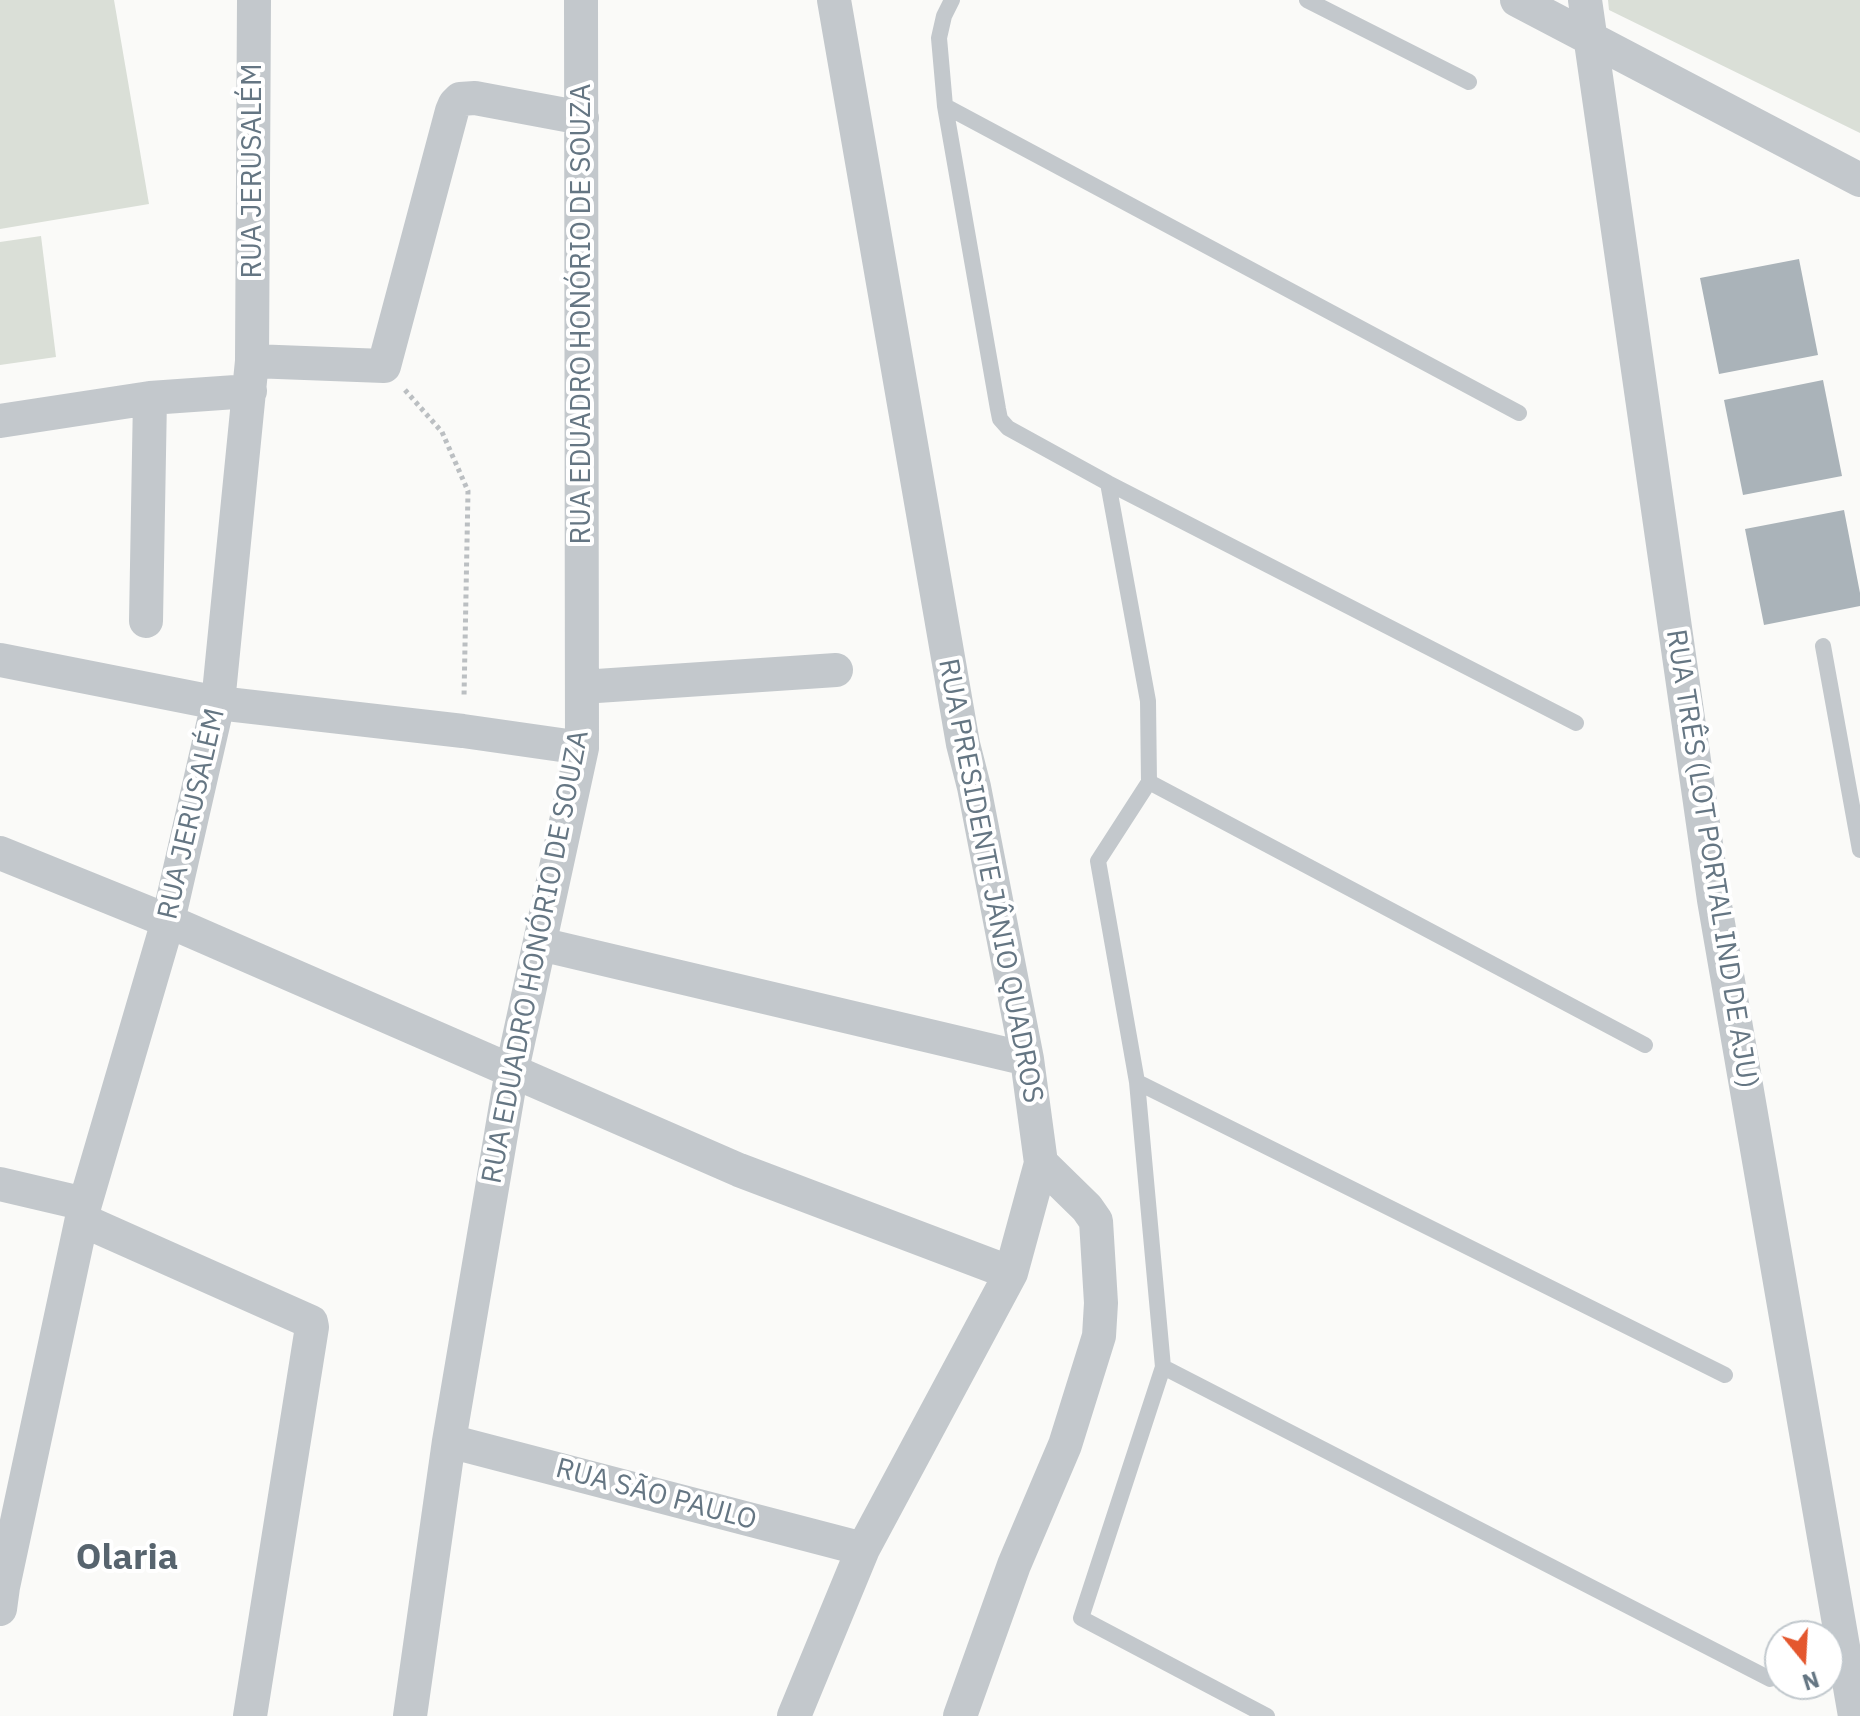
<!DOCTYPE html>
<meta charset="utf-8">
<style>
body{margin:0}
#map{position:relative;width:1860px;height:1716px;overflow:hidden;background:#fafaf8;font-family:"IBM Plex Sans",sans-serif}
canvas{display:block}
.north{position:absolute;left:1764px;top:1620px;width:80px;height:80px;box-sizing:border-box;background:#fff;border:2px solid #c1c8cd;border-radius:50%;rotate:162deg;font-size:22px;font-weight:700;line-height:32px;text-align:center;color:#657683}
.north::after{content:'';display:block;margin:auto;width:28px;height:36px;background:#e4572e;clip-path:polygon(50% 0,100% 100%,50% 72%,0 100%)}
</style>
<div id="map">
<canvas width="1860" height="1716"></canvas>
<div class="north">N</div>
</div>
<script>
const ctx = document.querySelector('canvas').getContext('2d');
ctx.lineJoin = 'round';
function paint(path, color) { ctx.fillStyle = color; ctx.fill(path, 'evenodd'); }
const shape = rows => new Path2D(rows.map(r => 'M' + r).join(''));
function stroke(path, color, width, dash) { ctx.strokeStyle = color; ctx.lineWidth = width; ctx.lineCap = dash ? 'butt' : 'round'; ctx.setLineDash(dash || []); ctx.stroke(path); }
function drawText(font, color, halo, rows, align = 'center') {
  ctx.font = font + ' "IBM Plex Sans",sans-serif'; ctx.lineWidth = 8; ctx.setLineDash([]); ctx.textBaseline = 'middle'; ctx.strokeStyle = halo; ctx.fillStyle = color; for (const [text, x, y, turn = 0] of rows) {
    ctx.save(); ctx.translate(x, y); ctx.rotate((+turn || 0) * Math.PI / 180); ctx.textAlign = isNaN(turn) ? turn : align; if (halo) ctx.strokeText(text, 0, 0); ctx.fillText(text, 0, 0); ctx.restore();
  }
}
paint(shape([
 [0,0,114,0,149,204,0,229],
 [1608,0,1860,0,1860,133,1609,10],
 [41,236,56,357,0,365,0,242]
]), '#dadfd7');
paint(shape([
 [1799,259,1818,355,1719,374,1700,278],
 [1823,380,1842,476,1743,495,1724,400],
 [1844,510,1860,593,1860,606,1764,625,1745,529]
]), '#aab3b9');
stroke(shape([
 [405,390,442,432,468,491,464,697]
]), '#bbbfc2', 5, [4, 4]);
stroke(shape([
 [952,0,944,16,939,38,945,106,998,409,1000,419,1008,428,1108,483,1148,701,1149,782],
 [1307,0,1469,82],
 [945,106,1519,413],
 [1108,483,1576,723],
 [1823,646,1860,850],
 [1137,1082,1725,1375],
 [1163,1367,1770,1679],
 [1267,1716,1081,1618,1163,1367,1137,1082,1098,861,1149,782,1645,1045]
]), '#c3c8cc', 16);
stroke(shape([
 [1517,0,1860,180],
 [1585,0,1714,900,1855,1716],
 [252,361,384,366,452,111,455,104,460,99,475,98,582,118],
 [0,421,150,398,250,391],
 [146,621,150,398],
 [0,660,218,703,463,731,582,748],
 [582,687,836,670],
 [0,853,168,921,739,1170,1011,1273],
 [540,944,1027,1059],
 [0,1184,85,1204],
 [82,1220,311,1322,312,1327,250,1716],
 [449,1441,863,1549],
 [0,1609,3,1587,85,1204,168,921,218,703,252,361,254,0],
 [410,1716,449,1441,512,1070,582,748,581,0],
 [794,1716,863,1549,1011,1273,1041,1163,1027,1059,974,787,963,744,834,0],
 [960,1716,1014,1565,1065,1445,1099,1336,1101,1303,1096,1221,1087,1208,1041,1163]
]), '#c3c8cc', 34);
drawText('28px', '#657683', '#fff', [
 ["RUA JERUSALÉM",253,171,-90],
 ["RUA EDUADRO HONÓRIO DE SOUZA",582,314,-90],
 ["RUA JERUSALÉM",192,814,-77],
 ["RUA TRÊS (LOT PORTAL IND DE AJU)",1711,859,81],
 ["RUA PRESIDENTE JÂNIO QUADROS",990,881,79],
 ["RUA EDUADRO HONÓRIO DE SOUZA",536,957,-79],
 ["RUA SÃO PAULO",656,1495,15]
]);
drawText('bold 36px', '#57646e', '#fff', [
 ["Olaria",127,1559]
]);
</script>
